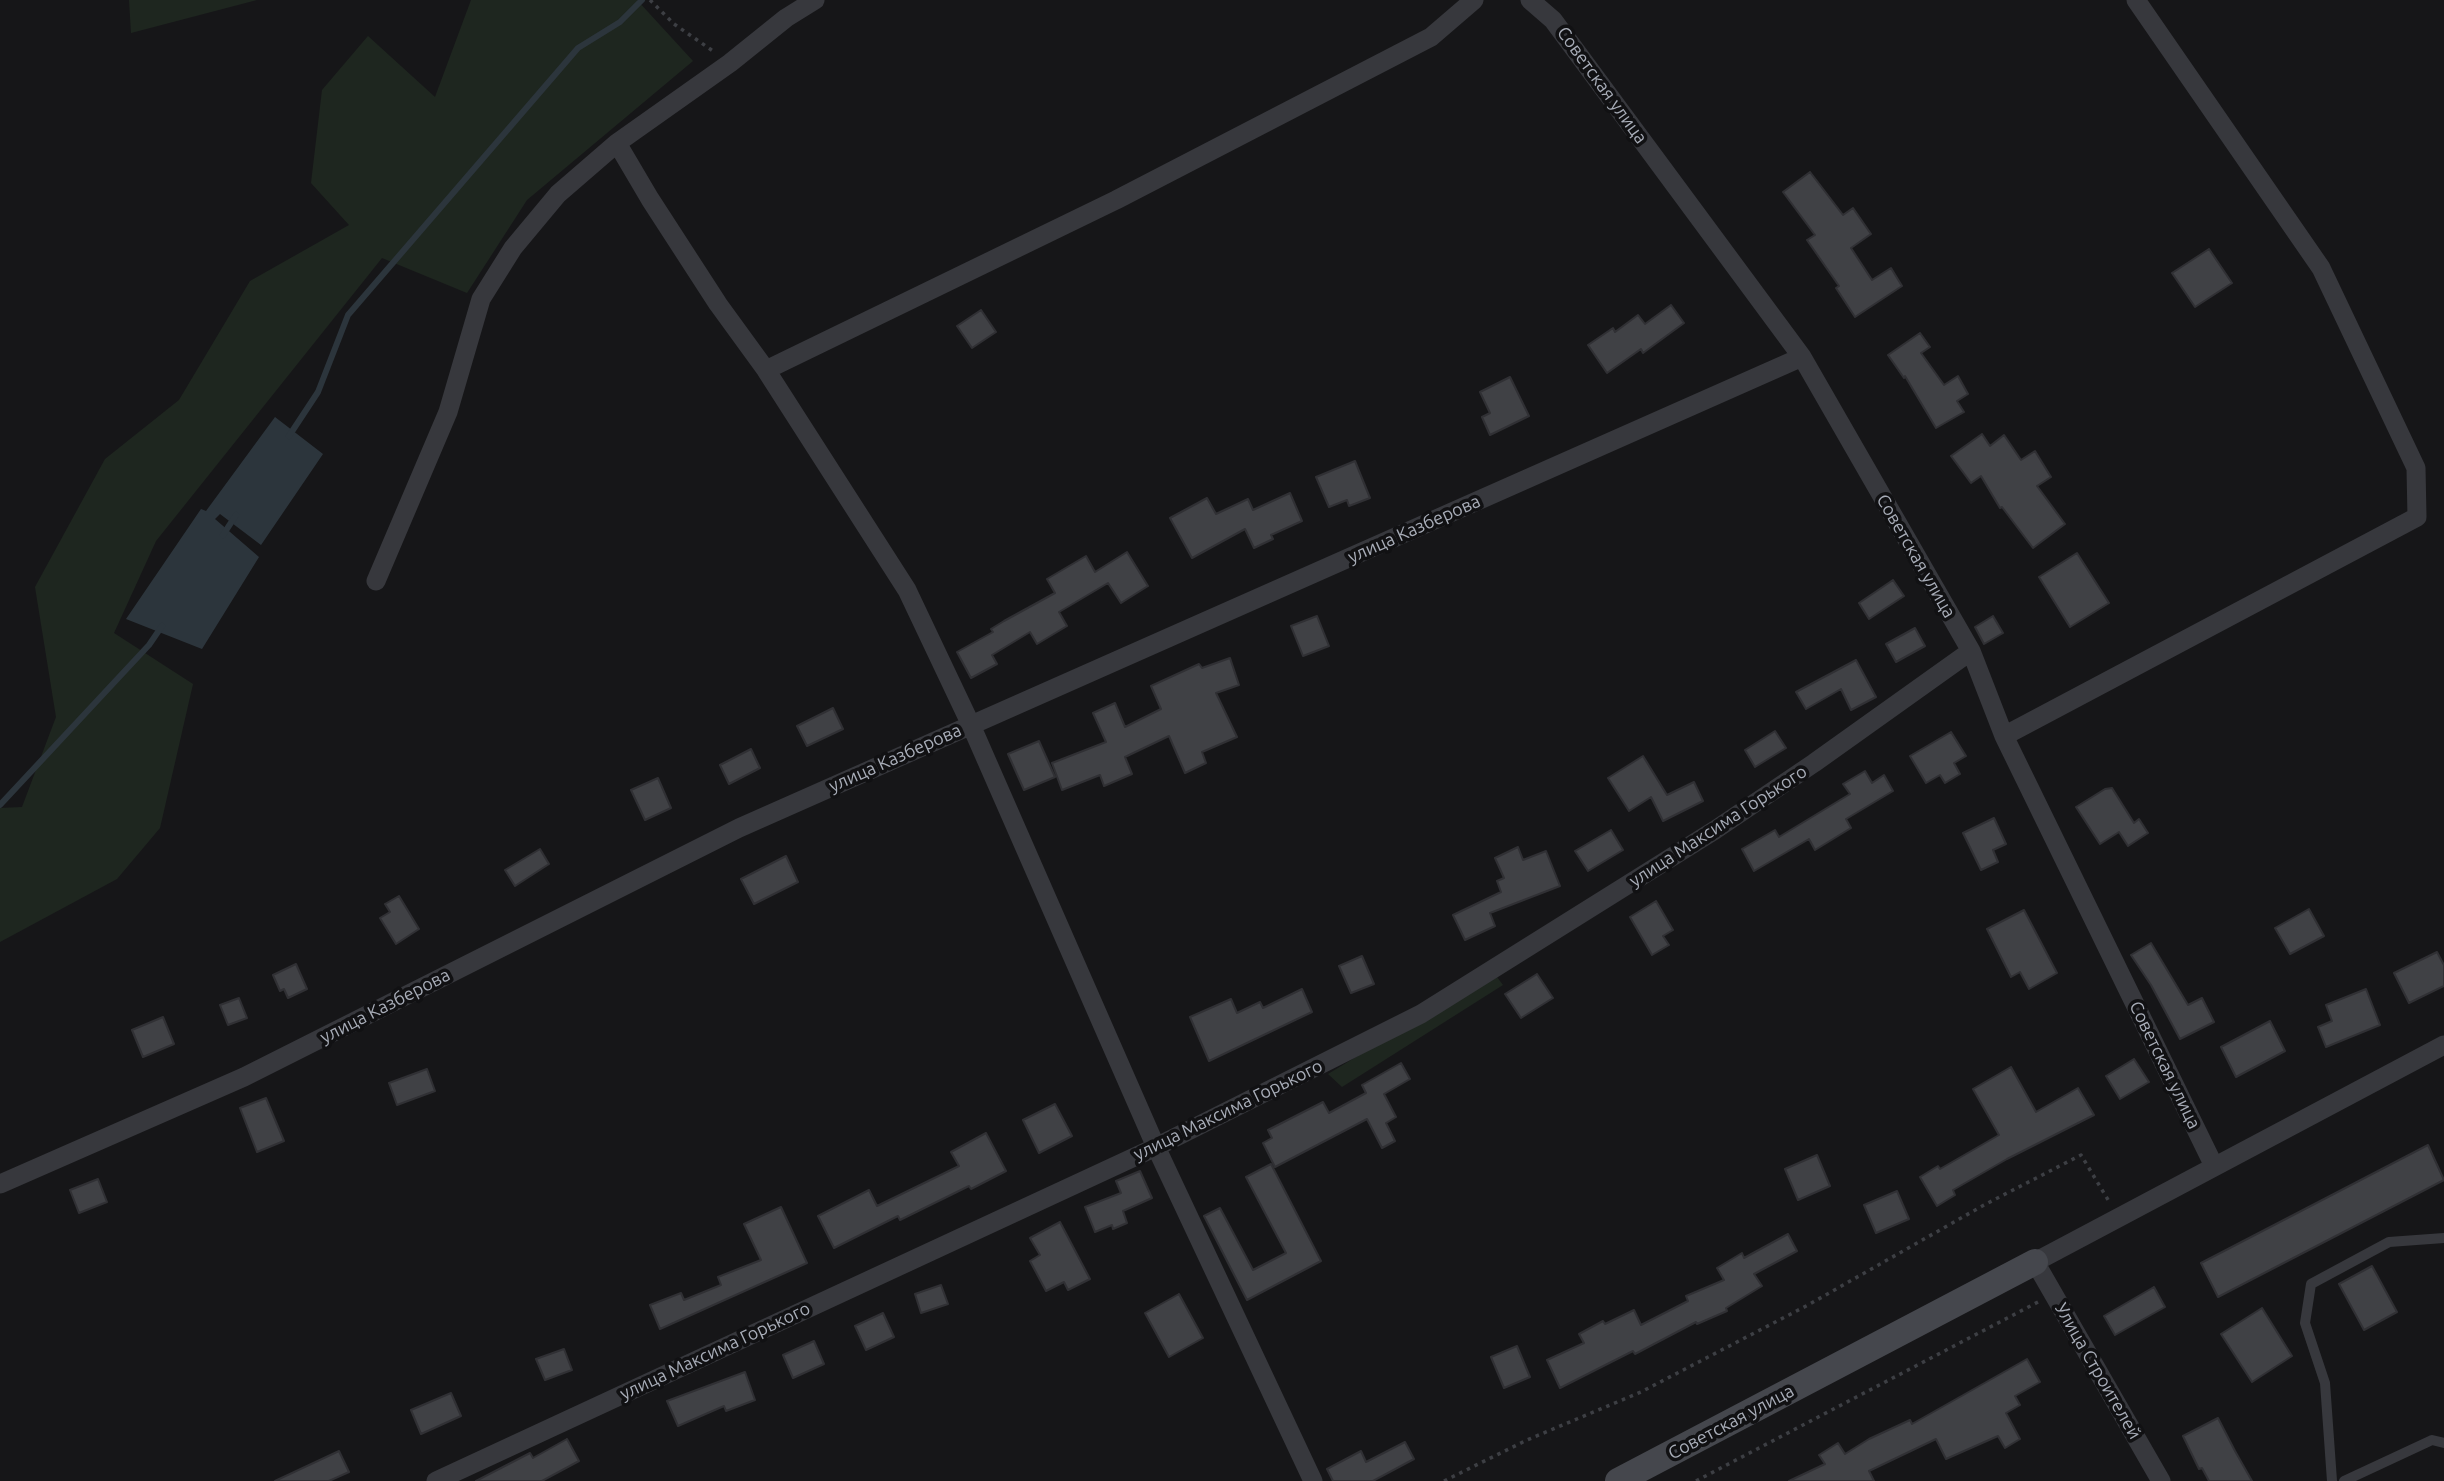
<!DOCTYPE html>
<meta charset="utf-8">
<style>
body{margin:0}
canvas{display:block;background:#161618}
</style>
<canvas width="2444" height="1481"></canvas>
<script>
const ctx = document.querySelector('canvas').getContext('2d');
ctx.lineJoin = 'round';
function paint(path, color) { ctx.fillStyle = color; ctx.fill(path, 'evenodd'); }
const shape = rows => new Path2D(rows.map(r => 'M' + r).join(''));
function stroke(path, color, width, dash) { ctx.strokeStyle = color; ctx.lineWidth = width; ctx.lineCap = dash ? 'butt' : 'round'; ctx.setLineDash(dash || []); ctx.stroke(path); }
function drawText(font, color, halo, rows, align = 'center') {
  ctx.font = font + ' Ubuntu,sans-serif'; ctx.lineWidth = 7; ctx.setLineDash([]); ctx.textBaseline = 'middle'; ctx.strokeStyle = halo; ctx.fillStyle = color; for (const [text, x, y, turn = 0] of rows) {
    ctx.save(); ctx.translate(x, y); ctx.rotate((+turn || 0) * Math.PI / 180); ctx.textAlign = isNaN(turn) ? turn : align; if (halo) ctx.strokeText(text, 0, 0); ctx.fillText(text, 0, 0); ctx.restore();
  }
}
paint(shape([
 [129,0,257,0,131,33],
 [471,0,637,0,693,61,527,200,467,293,382,258,156,541,114,633,193,684,160,828,117,879,0,942,0,808,22,807,56,717,35,587,105,459,179,400,250,281,349,225,311,183,322,90,368,36,435,97],
 [1494,973,1503,985,1342,1087,1328,1074]
]), '#1e261f');
paint(shape([
 [275,417,323,454,261,545,220,514,215,519,259,557,202,649,126,619,201,509,206,511]
]), '#2c353c');
stroke(shape([
 [289,436,318,392,348,315,578,48,620,22,642,0],
 [223,535,236,515],
 [0,805,149,645,162,626]
]), '#2c353c', 6);
const building = shape([
 [1810,172,1843,215,1853,208,1871,234,1851,248,1872,280,1891,268,1902,286,1855,317,1836,288,1839,286,1807,240,1815,235,1783,192,1810,172],
 [2209,249,2232,283,2195,307,2172,273,2209,249],
 [1671,305,1684,323,1643,353,1641,349,1607,373,1588,345,1613,328,1615,332,1638,315,1645,324,1671,305],
 [981,310,996,332,972,348,957,326,981,310],
 [1920,333,1930,347,1921,353,1944,385,1958,376,1968,394,1957,401,1964,412,1936,428,1905,376,1904,378,1888,355,1920,333],
 [1510,377,1529,416,1490,435,1482,417,1490,413,1480,392,1510,377],
 [1982,434,1990,446,2004,435,2021,460,2035,451,2051,477,2037,486,2065,524,2033,548,2002,507,2000,508,1981,476,1971,483,1951,456,1982,434],
 [1355,461,1370,498,1349,506,1347,500,1329,507,1316,477,1355,461],
 [1290,493,1302,521,1271,535,1273,539,1254,548,1245,529,1192,558,1170,518,1207,498,1216,514,1248,499,1253,510,1290,493],
 [1127,552,1148,586,1121,603,1108,583,1059,612,1067,626,1037,644,1030,632,992,655,997,664,971,678,957,652,993,632,991,629,1004,621,1055,593,1047,579,1086,556,1095,572,1127,552],
 [2077,553,2109,603,2070,627,2039,577,2077,553],
 [1893,580,1904,596,1869,619,1859,603,1893,580],
 [1317,616,1329,646,1303,656,1291,626,1317,616],
 [1993,616,2003,633,1984,644,1975,627,1993,616],
 [1915,628,1925,646,1896,662,1886,644,1915,628],
 [1230,658,1239,685,1216,693,1237,737,1202,752,1206,763,1185,773,1169,736,1125,757,1132,774,1104,786,1100,775,1062,790,1052,763,1106,742,1093,713,1115,703,1125,727,1161,709,1151,686,1199,664,1202,668,1230,658],
 [1856,660,1876,697,1851,710,1841,689,1806,709,1796,692,1856,660],
 [833,708,843,729,807,746,797,726,833,708],
 [1775,731,1786,748,1755,767,1745,750,1775,731],
 [1951,732,1966,756,1954,763,1960,774,1945,783,1940,775,1926,783,1910,756,1951,732],
 [1039,741,1055,777,1024,790,1008,754,1039,741],
 [751,749,760,768,729,784,720,765,751,749],
 [1643,756,1667,795,1694,782,1703,801,1663,821,1651,797,1629,811,1608,778,1643,756],
 [1865,771,1872,783,1884,775,1893,791,1846,819,1851,828,1815,850,1809,839,1754,871,1742,849,1775,830,1779,837,1850,794,1843,784,1865,771],
 [658,778,671,808,645,820,631,790,658,778],
 [2112,788,2134,823,2139,819,2148,833,2128,846,2119,832,2100,844,2076,807,2105,789,2112,788],
 [1994,818,2006,844,1993,850,1998,862,1981,870,1963,833,1994,818],
 [1611,830,1623,850,1588,871,1575,851,1611,830],
 [1518,847,1523,860,1546,851,1560,886,1490,913,1495,926,1465,940,1453,915,1501,892,1497,881,1504,878,1495,858,1518,847],
 [540,849,549,864,515,886,505,870,540,849],
 [786,856,798,882,754,904,741,879,786,856],
 [399,896,419,929,396,944,380,918,390,912,385,904,399,896],
 [1656,901,1673,930,1663,936,1669,945,1652,955,1630,917,1656,901],
 [2309,909,2324,936,2290,954,2275,928,2309,909],
 [2024,910,2057,973,2029,989,2020,972,2011,977,1987,929,2024,910],
 [2151,943,2188,1005,2202,998,2214,1022,2180,1039,2151,985,2131,955,2151,943],
 [2437,952,2444,965,2444,986,2409,1003,2394,973,2437,952],
 [1362,956,1374,984,1351,993,1339,966,1362,956],
 [296,964,307,989,288,998,284,989,280,991,273,975,296,964],
 [1537,974,1553,998,1521,1018,1505,994,1537,974],
 [1302,989,1312,1012,1209,1061,1190,1017,1231,999,1237,1013,1260,1002,1263,1008,1302,989],
 [2366,989,2380,1025,2326,1047,2318,1027,2332,1021,2326,1005,2366,989],
 [239,998,247,1018,228,1025,220,1005,239,998],
 [163,1017,174,1044,143,1057,132,1030,163,1017],
 [2270,1021,2285,1051,2236,1077,2221,1047,2270,1021],
 [2134,1059,2149,1082,2120,1099,2106,1076,2134,1059],
 [1401,1063,1410,1079,1384,1094,1396,1117,1386,1123,1395,1141,1382,1148,1367,1119,1275,1167,1263,1143,1272,1138,1268,1130,1323,1102,1329,1113,1366,1093,1362,1085,1401,1063],
 [2011,1067,2036,1112,2078,1088,2094,1115,2007,1159,1953,1190,1955,1195,1937,1206,1920,1177,1938,1166,1940,1169,1999,1135,1973,1089,2011,1067],
 [427,1069,435,1091,397,1105,389,1083,427,1069],
 [266,1098,284,1141,257,1152,240,1108,266,1098],
 [1055,1104,1072,1136,1039,1153,1023,1120,1055,1104],
 [986,1133,1006,1171,971,1189,969,1186,900,1220,898,1216,834,1248,818,1216,869,1190,877,1206,959,1166,951,1152,986,1133],
 [2428,1145,2444,1180,2218,1297,2201,1263,2428,1145],
 [1817,1155,1830,1186,1798,1200,1785,1169,1817,1155],
 [1271,1164,1321,1261,1247,1300,1204,1216,1220,1208,1253,1270,1286,1253,1246,1177,1271,1164],
 [1140,1171,1152,1198,1123,1211,1127,1223,1113,1229,1112,1225,1095,1232,1085,1207,1121,1193,1116,1181,1140,1171],
 [98,1179,107,1202,79,1213,70,1190,98,1179],
 [1897,1191,1909,1219,1876,1233,1864,1205,1897,1191],
 [781,1207,807,1263,660,1329,650,1305,681,1293,684,1300,721,1285,718,1277,761,1260,744,1224,781,1207],
 [1060,1222,1090,1279,1068,1290,1064,1282,1046,1291,1030,1261,1040,1255,1030,1238,1060,1222],
 [1788,1234,1797,1251,1754,1274,1762,1286,1726,1308,1727,1311,1697,1324,1696,1322,1635,1354,1633,1351,1560,1388,1547,1360,1584,1343,1579,1334,1603,1321,1605,1324,1634,1310,1641,1325,1688,1301,1686,1296,1724,1280,1717,1268,1742,1253,1744,1258,1788,1234],
 [2372,1266,2397,1312,2364,1330,2339,1284,2372,1266],
 [941,1285,948,1304,921,1313,915,1294,941,1285],
 [2154,1287,2165,1307,2115,1335,2104,1316,2154,1287],
 [1179,1294,1203,1338,1169,1357,1145,1313,1179,1294],
 [2262,1308,2292,1356,2252,1382,2221,1334,2262,1308],
 [883,1313,894,1337,866,1350,855,1326,883,1313],
 [814,1341,824,1364,793,1378,783,1355,814,1341],
 [1517,1346,1530,1377,1504,1388,1491,1357,1517,1346],
 [564,1349,572,1370,545,1380,536,1359,564,1349],
 [2027,1359,2040,1382,2015,1396,2020,1405,2006,1413,2020,1439,2005,1448,1998,1436,1946,1459,1936,1439,1869,1471,1874,1481,1789,1481,1825,1464,1819,1455,1838,1443,1845,1454,1869,1439,1910,1420,1912,1424,2027,1359],
 [745,1372,755,1400,726,1411,724,1406,678,1426,667,1401,745,1372],
 [451,1393,461,1416,421,1434,411,1410,451,1393],
 [2218,1418,2235,1451,2252,1481,2209,1481,2202,1468,2199,1469,2183,1436,2218,1418],
 [567,1439,579,1461,542,1481,476,1481,530,1453,533,1458,567,1439],
 [1405,1442,1414,1459,1373,1481,1333,1481,1327,1469,1361,1451,1366,1462,1405,1442],
 [339,1451,349,1472,329,1481,275,1481,339,1451]
]);
paint(building, '#404145');
stroke(building, '#303034', 2);
stroke(shape([
 [650,0,674,24,713,51],
 [1444,1481,1527,1440,1641,1392,1808,1305,1984,1205,2081,1155,2110,1203],
 [1696,1481,2038,1302]
]), '#3d3f44', 3.5, [3.5, 5]);
stroke(shape([
 [2332,1481,2325,1383,2305,1323,2311,1284,2389,1242,2444,1238],
 [2344,1481,2432,1440,2444,1443]
]), '#37383d', 10);
stroke(shape([
 [1530,0,1553,20,1802,357,1971,651,2004,736,2214,1166],
 [617,143,650,199,718,304,766,370,907,590,971,725,1156,1147,1313,1481],
 [766,370,1116,200,1431,37,1474,0],
 [376,581,448,412,481,299,513,248,558,194,617,143,730,63,786,18,815,0],
 [2004,736,2417,517,2416,468,2321,268,2136,0],
 [0,1184,244,1077,739,828,1802,357],
 [436,1481,1156,1147,1421,1014,1715,830,1814,763,1971,651],
 [2161,1481,2035,1262,2444,1045]
]), '#37383d', 19);
stroke(shape([
 [1618,1481,2035,1262]
]), '#45474d', 26);
drawText('18px', '#a8adb8', '#111113', [
 ["Советская улица",1602,85,54],
 ["улица Казберова",1414,529,-24],
 ["Советская улица",1916,556,60],
 ["улица Казберова",895,758,-24],
 ["улица Максима Горького",1718,826,-33],
 ["улица Казберова",385,1006,-27],
 ["Советская улица",2165,1065,64],
 ["улица Максима Горького",1228,1110,-26],
 ["улица Максима Горького",715,1351,-25],
 ["Улица Строителей",2098,1371,60],
 ["Советская улица",1731,1422,-28]
]);
</script>
